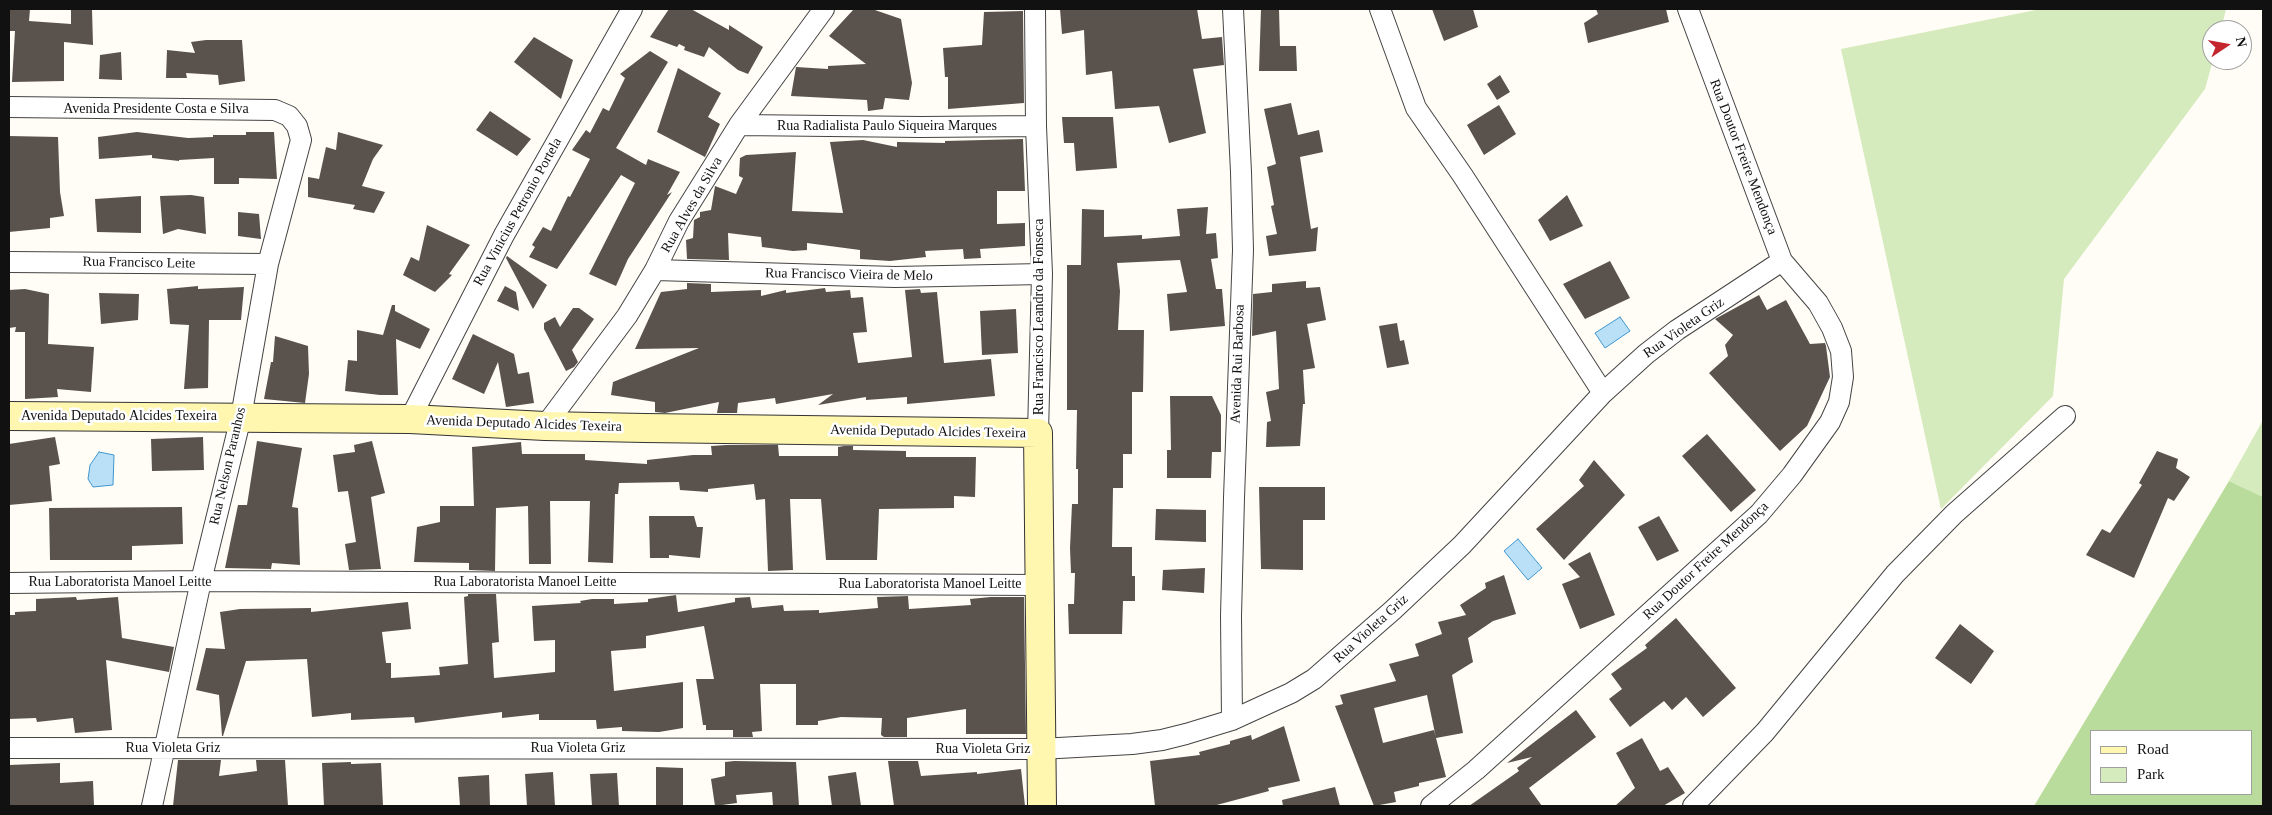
<!DOCTYPE html>
<meta charset="utf-8">
<style>
body{margin:0}
#map{position:relative;width:2272px;height:815px;overflow:hidden;background:#fffdf5;font-family:Georgia,serif}
canvas{display:block}
.frame{position:absolute;inset:0;border:10px solid #111;pointer-events:none}
.legend{position:absolute;left:2090px;top:730px;width:162px;height:65px;box-sizing:border-box;background:#fff;border:1px solid #a0a0a0;margin:0;padding:6px 9px;list-style:none;font-size:15px;color:#111}
.legend li{display:flex;align-items:center;gap:10px;height:25px}
.legend b{width:25px;border:1px solid #a0a0a0}
.north{position:absolute;left:2202px;top:20px;width:50px;height:50px;box-sizing:border-box;background:#fff;border:1px solid #a0a0a0;border-radius:50%;rotate:78deg;font-size:14px;font-weight:700;line-height:20px;text-align:center;color:#111}
.north::after{content:'';display:block;margin:auto;width:18px;height:22px;background:#c4262e;clip-path:polygon(50% 0,100% 100%,50% 72%,0 100%)}
</style>
<div id="map">
<canvas width="2272" height="815"></canvas>
<div class="frame"></div>
<ul class="legend">
<li><b style="height:6px;background:#fff6b0"></b>Road</li>
<li><b style="height:14px;background:#d5ebbd"></b>Park</li>
</ul>
<div class="north">N</div>
</div>
<script>
const ctx = document.querySelector('canvas').getContext('2d');
ctx.lineJoin = 'round';
function paint(path, color) { ctx.fillStyle = color; ctx.fill(path, 'evenodd'); }
const shape = rows => new Path2D(rows.map(r => 'M' + r).join(''));
function stroke(path, color, width, dash) { ctx.strokeStyle = color; ctx.lineWidth = width; ctx.lineCap = dash ? 'butt' : 'round'; ctx.setLineDash(dash || []); ctx.stroke(path); }
function drawText(font, color, halo, rows, align = 'center') {
  ctx.font = font + ' Georgia,serif'; ctx.lineWidth = 5; ctx.setLineDash([]); ctx.textBaseline = 'middle'; ctx.strokeStyle = halo; ctx.fillStyle = color; for (const [text, x, y, turn = 0] of rows) {
    ctx.save(); ctx.translate(x, y); ctx.rotate((+turn || 0) * Math.PI / 180); ctx.textAlign = isNaN(turn) ? turn : align; if (halo) ctx.strokeText(text, 0, 0); ctx.fillText(text, 0, 0); ctx.restore();
  }
}
paint(shape([
 [2041,9,2226,9,2221,30,2212,30,2213,60,2205,89,2064,279,2053,396,1941,509,1841,49],
 [2263,420,2263,497,2229,481]
]), '#d5ebbd');
paint(shape([
 [2229,481,2263,497,2263,806,2034,806],
 [2091,731,2251,731,2251,794,2091,794]
]), '#b9dc9c');
const water = shape([
 [1620,317,1630,331,1605,348,1595,333,1620,317],
 [99,452,114,455,113,485,93,487,88,479,90,465,99,452],
 [1518,539,1542,568,1528,580,1504,551,1518,539]
]);
paint(water, '#b9e0f7');
stroke(water, '#3f96cf', 1);
paint(shape([
 [9,9,30,9,29,21,71,24,71,9,92,9,93,45,64,42,64,81,12,82,15,31,9,31],
 [669,9,691,9,729,30,729,25,763,47,748,74,738,70,709,47,704,57,684,50,685,47,679,44,677,47,650,37],
 [854,9,872,9,901,19,912,83,909,100,885,98,883,109,868,111,867,100,791,96,796,67,828,69,828,66,866,64,829,36],
 [1060,9,1197,9,1202,39,1222,37,1224,65,1193,69,1206,133,1169,143,1159,106,1115,109,1112,71,1086,75,1084,30,1062,34],
 [1261,9,1279,9,1280,46,1296,46,1297,71,1259,71],
 [1432,9,1473,9,1478,27,1444,41],
 [1596,9,1666,9,1669,22,1588,43,1584,23,1598,14],
 [1023,11,1024,103,948,109,948,77,945,77,943,48,982,45,984,12],
 [534,37,573,60,561,99,514,62],
 [206,40,242,40,245,81,219,85,218,75,186,73,187,78,166,78,167,50,195,53,191,42],
 [650,51,668,62,616,148,646,165,648,159,680,172,667,195,672,192,628,259,616,286,589,274,635,183,621,175,557,269,529,257,535,247,532,245,543,227,551,231,568,196,570,197,590,159,572,150,586,130,590,133,603,108,609,111,625,78,620,74],
 [121,52,122,80,99,79,100,55],
 [678,68,721,93,708,117,720,124,705,157,657,132],
 [1500,75,1510,92,1497,100,1487,84],
 [1291,103,1298,135,1319,130,1323,152,1300,157,1311,229,1318,227,1316,251,1269,256,1266,236,1277,234,1271,206,1274,205,1267,167,1276,164,1264,109],
 [1499,105,1516,134,1484,155,1467,125],
 [490,111,531,139,517,156,476,130],
 [1062,117,1113,117,1117,168,1076,171,1074,143,1064,143],
 [137,132,188,138,213,137,213,135,246,135,246,132,274,132,277,179,239,178,239,184,214,184,214,158,179,160,179,161,152,158,152,155,99,159,98,137],
 [338,132,383,145,373,159,362,186,385,192,374,213,353,209,355,205,308,197,308,177,319,179,326,147,336,150],
 [9,136,58,137,60,192,64,216,50,218,50,228,9,232],
 [1023,139,1025,191,997,191,997,224,1025,223,1025,246,980,249,981,258,964,259,963,249,925,251,926,257,890,261,860,259,860,250,807,243,807,250,793,251,762,247,761,237,728,233,729,260,687,259,686,240,693,238,694,220,700,217,700,212,711,210,715,186,736,194,743,178,739,176,740,158,746,155,796,152,792,211,843,213,830,142,863,140,897,147,897,142,945,143,945,141],
 [191,195,204,197,206,234,178,229,163,234,160,196],
 [1567,195,1583,226,1550,241,1538,220],
 [141,196,141,233,97,232,95,199],
 [1208,207,1206,234,1216,233,1218,258,1211,259,1216,289,1222,289,1225,326,1170,331,1167,294,1187,292,1180,260,1117,263,1120,291,1118,330,1144,330,1143,392,1132,392,1132,454,1123,454,1123,488,1113,488,1112,547,1132,547,1132,576,1135,576,1135,601,1123,601,1122,634,1069,634,1068,604,1074,604,1075,573,1071,573,1070,548,1072,504,1078,504,1078,469,1076,469,1077,410,1067,410,1067,265,1081,265,1082,209,1104,210,1104,237,1142,235,1142,239,1180,236,1177,209],
 [238,212,259,214,261,239,238,236],
 [427,225,470,245,449,274,452,275,435,292,403,275,411,257,419,261],
 [507,256,547,285,533,309,506,258],
 [1610,261,1630,298,1585,319,1563,284],
 [1306,281,1306,288,1320,287,1326,320,1307,324,1315,368,1303,370,1305,404,1303,404,1300,446,1266,447,1267,422,1271,421,1266,392,1279,389,1276,331,1252,336,1253,294,1272,292,1272,284],
 [687,283,711,284,711,292,761,290,761,296,786,290,786,293,825,288,826,292,850,290,851,298,863,297,867,332,853,333,858,363,912,357,905,290,920,289,921,293,937,292,944,363,991,359,995,396,907,404,907,397,866,400,866,397,818,405,833,394,776,404,775,398,738,403,737,413,717,413,719,402,665,413,655,412,655,402,611,395,613,382,699,348,635,349,661,292,687,289],
 [198,286,198,289,244,287,241,320,209,320,208,388,184,389,189,325,170,324,167,289],
 [505,286,516,292,519,311,497,301],
 [25,289,49,294,48,344,94,347,91,392,57,389,58,397,25,399,25,332,15,332,16,327,9,328,9,290],
 [99,293,139,294,138,320,101,324],
 [1759,295,1767,310,1786,300,1810,344,1825,343,1826,346,1830,377,1807,426,1780,451,1709,373,1728,356,1725,345,1733,335,1715,319],
 [392,305,395,305,395,311,430,329,420,349,396,339,398,395,380,395,345,391,348,360,357,361,357,330,383,335],
 [573,308,579,308,594,319,572,350,578,362,574,367,566,371,544,329,544,323,555,317,560,327],
 [1016,309,1018,353,982,355,980,311],
 [1397,323,1400,341,1404,340,1409,364,1387,368,1379,326],
 [473,334,514,354,518,374,529,372,534,403,506,407,498,362,484,394,452,379],
 [275,336,308,346,309,374,305,403,264,399,271,362,273,362],
 [1170,396,1212,396,1221,415,1221,452,1212,452,1211,478,1167,478,1167,450,1171,450],
 [1707,434,1756,490,1731,512,1682,456],
 [55,437,60,464,49,466,52,501,9,505,9,444],
 [203,437,204,470,152,471,151,439],
 [257,441,302,448,292,507,298,508,300,565,272,563,271,569,225,568,238,505,247,505],
 [372,441,385,493,371,497,381,569,349,570,345,544,356,542,348,491,338,492,333,455,355,452,354,445],
 [521,442,522,454,585,454,585,460,647,464,647,460,693,455,712,455,711,446,726,445,778,445,779,456,838,456,838,447,844,446,853,446,853,450,906,451,906,457,976,457,975,497,954,496,954,508,879,509,877,560,826,560,821,499,790,499,793,570,768,571,765,499,756,500,754,484,708,489,708,492,680,490,679,482,619,483,618,494,615,494,613,563,588,562,590,501,550,501,551,564,529,564,528,506,496,508,495,571,469,570,469,563,414,562,417,527,440,522,440,506,474,506,472,447],
 [2157,451,2178,459,2176,468,2190,477,2174,501,2168,498,2134,578,2086,555,2102,529,2110,533,2142,485,2139,483],
 [1594,460,1625,495,1564,560,1536,529,1584,486,1579,480],
 [1259,487,1325,487,1325,520,1303,520,1303,570,1261,569],
 [182,507,183,544,132,546,132,560,50,560,49,508],
 [1156,509,1206,510,1206,542,1155,540],
 [649,516,694,516,697,527,703,527,700,558,669,555,669,558,650,558],
 [1659,516,1679,551,1657,561,1638,527],
 [1590,552,1615,615,1580,629,1562,584,1580,577,1568,564],
 [1205,568,1204,593,1162,590,1163,570],
 [1504,575,1516,614,1493,621,1468,638,1473,662,1452,675,1463,733,1436,738,1446,777,1419,783,1419,786,1394,792,1396,802,1374,806,1335,706,1343,704,1340,695,1396,681,1389,664,1419,656,1415,644,1442,634,1438,622,1466,615,1460,605,1486,588,1485,583],
 [1427,695,1436,738,1434,730,1383,743,1374,708],
 [468,594,496,594,499,642,492,643,494,678,555,672,555,640,534,641,532,606,581,603,580,601,592,599,614,599,614,604,648,602,648,599,676,595,678,612,735,602,735,598,750,597,752,608,783,605,784,611,819,610,819,613,878,608,877,597,908,596,909,609,971,605,970,599,991,597,1024,597,1026,734,966,734,966,709,907,718,907,737,884,737,881,735,882,718,841,717,818,721,818,725,796,725,796,684,760,684,762,731,752,732,753,737,733,737,733,730,706,730,706,725,703,725,696,679,714,679,704,626,646,636,646,648,611,651,614,691,683,682,683,728,659,732,622,731,622,727,597,729,596,720,539,720,539,714,502,718,502,712,415,723,414,717,351,720,351,713,312,717,307,659,246,661,223,736,222,736,219,695,196,690,206,648,225,649,220,612,240,609,311,608,311,612,408,602,411,629,382,632,386,663,391,663,391,678,440,675,439,667,468,664,464,597,468,596],
 [76,597,77,600,118,597,122,638,174,647,169,672,106,660,112,730,75,733,73,718,37,722,36,718,9,719,9,615,15,615,15,612,36,611,36,599],
 [1676,618,1736,688,1703,717,1686,697,1672,710,1664,701,1630,727,1609,699,1622,689,1611,674,1647,648,1645,645],
 [1960,624,1994,651,1971,684,1935,658],
 [1576,710,1596,737,1529,788,1542,806,1469,806,1519,771,1517,768,1532,757,1507,763],
 [1284,726,1300,781,1268,788,1269,791,1213,806,1155,806,1150,761,1200,755,1199,752,1230,744,1230,741,1251,735,1252,740],
 [1642,738,1660,771,1668,767,1685,793,1663,806,1615,806,1635,788,1616,753],
 [178,760,221,760,219,776,257,771,256,760,285,760,288,806,173,806],
 [734,761,796,762,799,806,773,806,772,792,736,795,737,803,715,806,711,779,725,776,725,762],
 [888,761,918,761,921,776,977,772,977,774,1021,769,1025,806,894,806],
 [351,762,351,764,381,763,383,806,324,806,322,763],
 [60,763,60,783,93,781,94,806,9,806,9,765],
 [656,767,683,768,683,806,656,806],
 [553,772,555,806,527,806,525,774],
 [856,772,861,806,832,806,828,776],
 [617,773,619,806,592,806,590,774],
 [489,775,490,806,460,806,458,777],
 [1335,787,1340,806,1283,806,1282,800]
]), '#5a524d');
const minor = shape([
 [1035,9,1036,126,1042,274,1038,433],
 [1380,9,1416,108,1463,176,1603,393],
 [9,107,275,110,289,116,297,126,301,140,268,264,241,417,201,581,152,806],
 [739,125,921,127,1036,126],
 [9,262,268,264],
 [655,270,895,277,1042,274],
 [410,419,504,235,632,9],
 [545,426,627,316,655,270,679,221,739,125,824,9],
 [9,583,201,581,1040,585],
 [1232,720,1231,616,1234,498,1243,250,1241,172,1233,9],
 [9,748,1040,749,1132,744,1162,740,1186,734,1232,720,1291,693,1314,679,1393,610,1462,545,1603,393,1646,354,1677,330,1782,261],
 [1431,806,1476,770,1759,514,1792,475,1830,422,1839,402,1843,377,1841,351,1832,328,1818,303,1782,261,1688,9],
 [1693,806,1765,732,1895,574,1954,514,2065,416]
]);
const secondary = shape([
 [9,416,410,419,545,426,645,428,1038,433,1042,806]
]);
stroke(minor, '#444', 22);
stroke(secondary, '#333', 30);
stroke(minor, '#fff', 20);
stroke(secondary, '#fff6b0', 28);
drawText('14px', '#111', '#fff', [
 ["Avenida Presidente Costa e Silva",156,109],
 ["Rua Radialista Paulo Siqueira Marques",887,126],
 ["Rua Doutor Freire Mendonça",1743,157,69],
 ["Rua Alves da Silva",692,205,-60],
 ["Rua Vinicius Petronio Portela",518,212,-61],
 ["Rua Francisco Leite",139,263,1],
 ["Rua Francisco Vieira de Melo",849,275,1],
 ["Rua Francisco Leandro da Fonseca",1039,317,-90],
 ["Rua Violeta Griz",1684,328,-35],
 ["Avenida Rui Barbosa",1238,364,-88],
 ["Avenida Deputado Alcides Texeira",119,416],
 ["Avenida Deputado Alcides Texeira",524,424,2],
 ["Avenida Deputado Alcides Texeira",928,432,1],
 ["Rua Nelson Paranhos",228,466,-77],
 ["Rua Doutor Freire Mendonça",1706,561,-43],
 ["Rua Laboratorista Manoel Leitte",120,582],
 ["Rua Laboratorista Manoel Leitte",525,582],
 ["Rua Laboratorista Manoel Leitte",930,584],
 ["Rua Violeta Griz",1371,629,-42],
 ["Rua Violeta Griz",173,748],
 ["Rua Violeta Griz",578,748],
 ["Rua Violeta Griz",983,749]
]);
</script>
